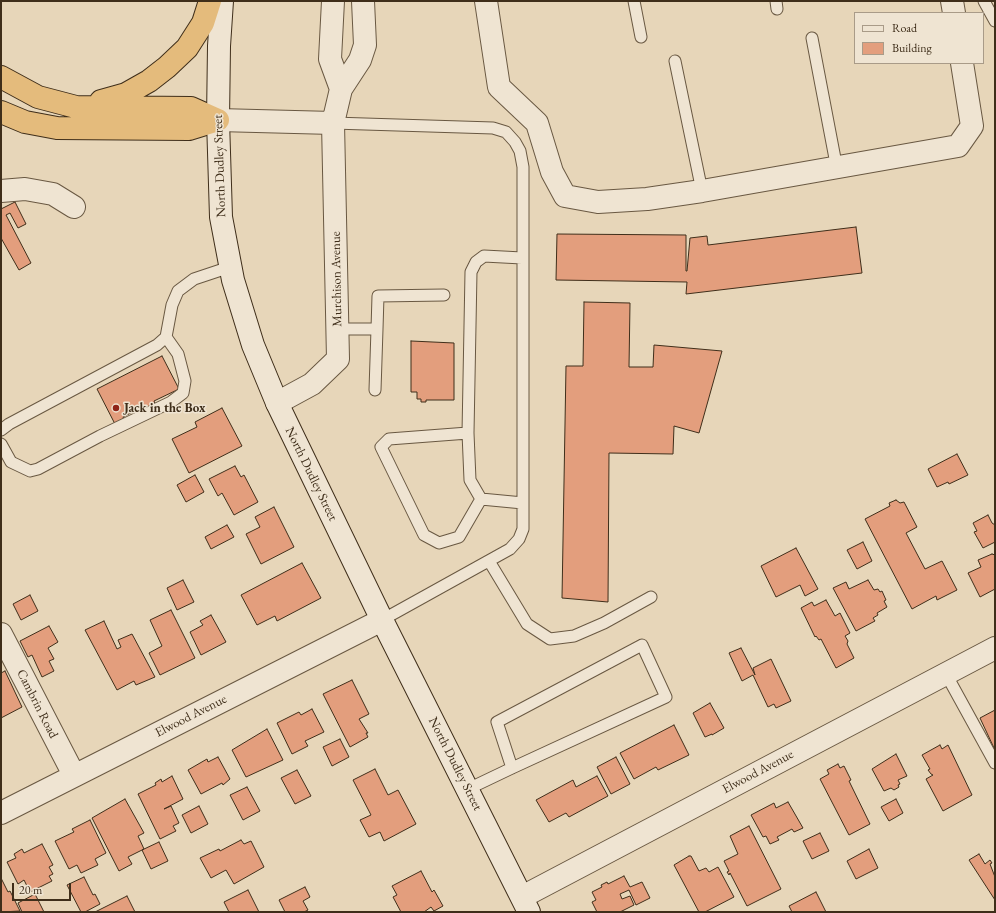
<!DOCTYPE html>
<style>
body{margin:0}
#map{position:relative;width:996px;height:913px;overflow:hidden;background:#e7d6b9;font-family:"EB Garamond",serif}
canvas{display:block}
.frame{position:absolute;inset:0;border:2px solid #3f2e1a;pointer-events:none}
.legend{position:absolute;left:854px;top:12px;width:130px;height:52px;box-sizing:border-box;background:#efe4d2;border:1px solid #a99b88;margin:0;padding:5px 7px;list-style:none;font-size:12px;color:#3f2e1a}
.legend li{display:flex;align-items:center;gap:8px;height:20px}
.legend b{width:20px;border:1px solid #a99b88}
.scale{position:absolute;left:12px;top:883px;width:59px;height:18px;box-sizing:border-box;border:2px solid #3f2e1a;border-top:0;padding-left:5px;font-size:12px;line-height:14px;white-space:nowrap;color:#3f2e1a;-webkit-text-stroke:3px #efe4d2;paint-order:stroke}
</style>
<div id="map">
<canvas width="996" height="913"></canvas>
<div class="frame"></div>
<ul class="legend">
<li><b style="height:5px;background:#efe4d2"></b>Road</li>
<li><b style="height:11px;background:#e39e7d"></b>Building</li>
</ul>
<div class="scale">20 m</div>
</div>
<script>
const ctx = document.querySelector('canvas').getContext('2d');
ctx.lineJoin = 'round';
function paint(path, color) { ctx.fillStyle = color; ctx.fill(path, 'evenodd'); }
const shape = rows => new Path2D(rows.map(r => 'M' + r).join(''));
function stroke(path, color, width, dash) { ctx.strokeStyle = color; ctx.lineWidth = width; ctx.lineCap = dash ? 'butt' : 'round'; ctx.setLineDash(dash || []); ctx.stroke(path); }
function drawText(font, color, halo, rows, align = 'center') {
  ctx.font = font + ' "EB Garamond",serif'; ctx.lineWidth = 3; ctx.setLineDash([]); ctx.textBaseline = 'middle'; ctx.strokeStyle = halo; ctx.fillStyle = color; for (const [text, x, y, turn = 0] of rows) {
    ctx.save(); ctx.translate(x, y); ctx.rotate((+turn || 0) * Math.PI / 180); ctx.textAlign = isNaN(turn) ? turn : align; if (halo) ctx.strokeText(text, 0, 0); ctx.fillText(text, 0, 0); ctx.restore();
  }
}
const building = shape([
 [15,202,26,224,18,228,10,213,6,215,31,263,19,270,1,238,1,209,15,202],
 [856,227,862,273,686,294,687,282,556,280,557,234,686,235,686,271,687,271,690,238,707,236,708,245,856,227],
 [584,302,630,303,629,367,653,367,654,345,722,351,699,433,674,426,673,454,609,453,608,602,562,598,566,366,583,366,584,302],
 [411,341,454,343,454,400,426,400,426,402,421,402,421,399,417,399,417,392,411,392,411,341],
 [162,356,179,389,154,401,156,406,146,411,144,406,123,417,125,421,116,426,97,389,162,356],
 [222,408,242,446,189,473,172,439,197,427,195,422,222,408],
 [957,454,968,475,949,484,948,482,937,487,928,469,957,454],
 [235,466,241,477,244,475,258,502,234,515,222,493,218,496,209,479,235,466],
 [195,475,204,492,186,502,177,485,195,475],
 [896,500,900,503,904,502,917,527,906,533,925,569,942,561,957,590,937,600,936,596,912,609,865,519,890,506,889,503,896,500],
 [274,507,294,547,261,564,246,534,260,527,255,517,274,507],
 [988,515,992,523,995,525,995,542,983,548,974,532,977,531,973,523,988,515],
 [227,525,234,537,211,549,205,537,227,525],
 [863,542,872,561,857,569,847,550,863,542],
 [796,548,818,589,805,596,800,585,776,597,761,566,796,548],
 [992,554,995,555,995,589,980,597,968,573,981,567,978,560,992,554],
 [302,563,321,598,277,621,275,616,257,625,241,595,302,563],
 [183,580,194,602,177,610,167,588,183,580],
 [868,580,874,590,878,589,880,592,882,591,886,600,884,601,887,607,877,613,878,615,873,618,875,621,856,631,833,588,846,582,849,589,868,580],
 [30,595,38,611,21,620,13,604,30,595],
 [826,600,835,616,840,613,850,633,845,636,848,641,847,644,854,658,836,668,821,639,819,640,816,636,815,637,801,608,812,602,814,606,826,600],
 [171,610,195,658,160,675,149,653,162,646,150,620,171,610],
 [211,615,226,642,201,655,190,632,203,625,200,621,211,615],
 [104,621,117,649,121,647,118,640,132,634,155,677,136,685,134,681,117,690,85,630,104,621],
 [49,626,58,642,48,648,54,659,49,661,54,671,42,677,32,655,28,657,20,641,49,626],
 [741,648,755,675,753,668,771,659,791,701,776,708,774,704,768,707,753,675,742,681,729,653,741,648],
 [5,671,22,707,1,718,1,673,5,671],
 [352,680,369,714,359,719,368,733,366,733,368,737,350,747,323,694,352,680],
 [710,703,724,728,712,735,712,734,705,737,693,713,710,703],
 [312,709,324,732,305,741,308,746,292,754,277,723,299,712,301,715,312,709],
 [995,710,995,747,994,748,980,718,995,710],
 [674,725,689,755,658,770,656,767,634,779,620,753,674,725],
 [267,729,283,760,246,777,232,750,267,729],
 [340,739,349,757,332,766,323,747,340,739],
 [940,745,942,749,948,745,972,795,943,811,926,779,933,775,931,774,928,770,930,769,922,755,940,745],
 [896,754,907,776,898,780,900,784,898,785,899,787,894,790,891,788,884,791,872,769,896,754],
 [218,757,230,779,223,785,222,783,201,794,188,770,207,759,208,762,218,757],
 [616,757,630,784,611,794,597,767,616,757],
 [838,764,840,768,844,766,851,780,849,781,870,824,849,835,820,779,829,774,827,770,838,764],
 [375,769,388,795,398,790,416,824,384,841,380,832,369,837,360,820,371,815,353,780,375,769],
 [297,770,311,796,295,804,281,778,297,770],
 [172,776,183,799,164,809,171,806,179,823,173,826,176,831,160,839,138,794,156,785,155,783,161,779,162,782,172,776],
 [597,776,608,796,569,817,566,813,549,822,536,800,573,780,576,787,597,776],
 [247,787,260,811,243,820,230,795,247,787],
 [125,799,144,833,138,836,144,849,128,857,132,864,119,871,92,818,125,799],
 [896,799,903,813,889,821,881,807,896,799],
 [788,802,803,828,794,832,792,829,777,837,779,840,770,844,766,836,763,837,751,815,774,803,776,808,788,802],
 [199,806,208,824,191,833,182,815,199,806],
 [90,820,106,853,95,859,98,865,81,873,77,865,69,869,55,841,74,832,72,829,90,820],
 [749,826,781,889,747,906,730,873,729,875,727,872,729,871,724,861,738,854,730,836,749,826],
 [820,833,829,851,812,859,803,841,820,833],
 [241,840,244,844,251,841,264,867,234,884,226,870,211,878,200,858,219,849,220,851,241,840],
 [159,842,168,861,151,869,142,850,159,842],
 [42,844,53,865,49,867,53,874,49,876,52,881,30,892,24,880,18,884,7,862,16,858,14,854,22,849,24,853,42,844],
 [869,849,878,868,856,879,847,861,869,849],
 [979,854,985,864,990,860,992,863,990,864,995,877,995,900,969,860,979,854],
 [689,856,691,856,699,871,706,868,709,872,718,867,734,897,705,912,699,912,674,865,689,856],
 [421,871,432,892,434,890,443,906,434,911,431,907,424,912,401,912,393,897,397,895,392,886,421,871],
 [624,876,630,887,642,882,650,898,636,905,629,890,620,894,622,899,630,896,634,905,620,912,597,912,592,902,596,900,592,892,602,887,601,885,607,882,608,884,624,876],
 [84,877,93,895,95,894,100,904,85,912,81,912,67,885,84,877],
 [1,878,8,892,10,891,20,911,1,912,1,878],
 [305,887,310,897,303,901,308,910,304,912,285,912,279,900,305,887],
 [248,890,259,912,229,912,224,902,248,890],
 [816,892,826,912,792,912,789,906,816,892],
 [35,894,44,912,22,912,18,903,35,894],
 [127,896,135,912,95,912,127,896]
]);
paint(building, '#e39e7d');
stroke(building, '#3f2e1a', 1);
const lane = shape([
 [634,1,641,37],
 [776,1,777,9],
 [984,1,995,21],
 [812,38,837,169],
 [675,61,702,191],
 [333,123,493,128,506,132,515,142,520,151,523,167,523,529,519,539,510,549,382,620],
 [522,258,484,256,476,262,471,272,468,433,389,439,381,447,424,535,439,543,459,537,481,499,523,503],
 [339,329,377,329,375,390],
 [377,329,378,296,444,295],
 [1,430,9,424,157,345,166,337,172,305,178,291,194,279,230,267],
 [468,433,470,480,481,499],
 [1,444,11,462,30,471,38,469,100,436,171,402,183,393,185,381,178,354,166,337],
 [489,561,527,624,550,639,574,636,604,623,651,597],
 [946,674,995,763],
 [468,789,512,768,666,697,642,645,497,722,512,768]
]);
const street = shape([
 [333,1,330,59,341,89],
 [486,1,499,87,537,123,552,172,565,196,598,202,647,199,702,191,958,146,972,126,962,63],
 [952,1,954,13],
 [218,120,333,123],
 [1,191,25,189,53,194,74,207],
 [277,403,312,384,338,359,333,123,341,89,360,60,365,45,363,1],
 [1,634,74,775],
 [1,813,382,620],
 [522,897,995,648]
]);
const secondary = shape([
 [222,1,219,46,218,120,221,217,233,280,253,345,277,403,382,620,529,912]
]);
const highway = shape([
 [1,77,38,97,76,107,191,108,218,120],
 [101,101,126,94,149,81,167,67,187,48,203,23,210,1],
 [1,112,25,122,57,128,189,129,218,120]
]);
stroke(lane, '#695842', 13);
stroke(street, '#695842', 24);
stroke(secondary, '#3f2e1a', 24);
stroke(highway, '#3f2e1a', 24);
stroke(lane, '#efe4d2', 11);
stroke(street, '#efe4d2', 22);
stroke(secondary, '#efe4d2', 22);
stroke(highway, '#e4bb7c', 22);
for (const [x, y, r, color] of [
 [116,408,4,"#8f2418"]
]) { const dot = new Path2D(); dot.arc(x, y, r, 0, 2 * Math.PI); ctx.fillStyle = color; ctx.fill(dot); stroke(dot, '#efe4d2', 1.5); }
drawText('13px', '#3f2e1a', '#efe4d2', [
 ["North Dudley Street",220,166,-92],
 ["Murchison Avenue",337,279,-91],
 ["North Dudley Street",311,474,64],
 ["Cambrin Road",37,704,63],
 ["Elwood Avenue",191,716,-27],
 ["North Dudley Street",455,764,63],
 ["Elwood Avenue",758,772,-28]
]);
drawText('bold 13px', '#3f2e1a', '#efe4d2', [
 ["Jack in the Box",124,408]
], 'left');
</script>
